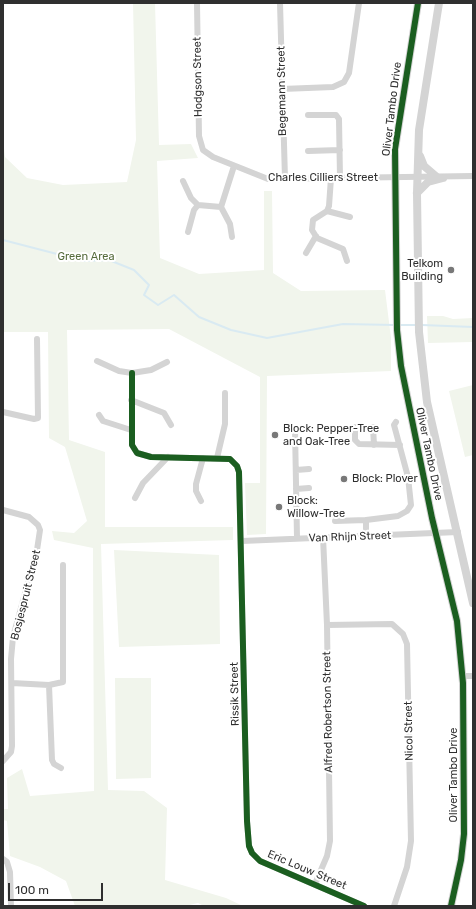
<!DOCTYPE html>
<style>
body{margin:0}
#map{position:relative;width:476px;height:909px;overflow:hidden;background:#fff;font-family:Rubik,sans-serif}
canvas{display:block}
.frame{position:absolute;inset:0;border:4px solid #2f2f2f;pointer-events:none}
.scale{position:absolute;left:8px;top:883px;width:95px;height:18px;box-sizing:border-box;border:2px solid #2f2f2f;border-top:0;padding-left:5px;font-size:12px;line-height:14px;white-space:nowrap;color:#2f2f2f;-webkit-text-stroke:3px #fff;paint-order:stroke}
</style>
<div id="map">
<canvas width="476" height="909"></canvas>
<div class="frame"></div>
<div class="scale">100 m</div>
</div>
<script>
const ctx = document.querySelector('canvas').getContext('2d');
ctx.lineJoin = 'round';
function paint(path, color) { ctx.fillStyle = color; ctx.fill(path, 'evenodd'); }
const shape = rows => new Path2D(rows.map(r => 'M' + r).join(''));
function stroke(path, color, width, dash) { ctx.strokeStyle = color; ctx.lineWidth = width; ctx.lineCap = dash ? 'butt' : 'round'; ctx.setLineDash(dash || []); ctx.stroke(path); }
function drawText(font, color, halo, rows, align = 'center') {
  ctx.font = font + ' Rubik,sans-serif'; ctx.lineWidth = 4; ctx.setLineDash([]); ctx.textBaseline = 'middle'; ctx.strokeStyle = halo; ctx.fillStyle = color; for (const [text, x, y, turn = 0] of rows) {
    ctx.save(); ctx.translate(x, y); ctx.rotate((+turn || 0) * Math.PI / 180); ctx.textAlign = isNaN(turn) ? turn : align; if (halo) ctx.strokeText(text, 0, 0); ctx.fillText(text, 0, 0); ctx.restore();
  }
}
paint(shape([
 [133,3,155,3,159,145,191,144,198,158,157,161,160,258,199,274,264,270,264,191,272,191,273,273,301,291,385,290,391,338,391,371,267,376,266,534,247,535,245,483,260,483,260,377,169,329,67,330,69,440,105,452,105,527,233,527,233,540,101,544,108,790,144,791,167,808,165,880,226,898,243,906,204,906,198,903,185,906,75,906,66,881,40,867,10,856,7,821,3,820,3,809,8,809,7,778,22,769,30,796,94,791,93,548,54,540,52,531,74,533,87,521,65,447,49,438,48,332,3,332,3,139,5,157,27,178,63,185,127,182,136,140],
 [427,316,443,316,453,319,473,318,473,342,428,343],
 [473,385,473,455,465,457,449,391],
 [114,550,219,555,220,644,119,647],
 [115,678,151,678,151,778,116,779]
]), '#f1f5ec');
stroke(shape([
 [3,240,84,261,109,260,134,270,149,285,144,295,158,305,174,295,199,317,231,330,267,338,343,324,395,325],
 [400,325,417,325],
 [422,325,473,327]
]), '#d9eaf2', 2);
stroke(shape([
 [197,3,199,136,203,150,213,157,268,179,473,176],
 [280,3,285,179],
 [282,89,333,87,344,82,349,73,359,3],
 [308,115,336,115,339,119,340,178],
 [308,151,340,150],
 [331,178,329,206,327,211,313,220,312,230,317,238,343,249,347,261],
 [183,181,191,198,198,205],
 [327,211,350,217],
 [188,232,194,210,198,205,221,207],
 [232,237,230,224,221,207,234,166],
 [306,253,316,236],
 [97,361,119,371,132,373,151,370,167,362],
 [132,373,132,445,137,453,151,457,230,459,237,466,239,472,247,821,249,846,252,853,260,861,364,906],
 [131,400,164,413,171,425],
 [3,412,34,419,38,418,37,339],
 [99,415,103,421,131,430],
 [355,427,355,440,359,444,400,445],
 [373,427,374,445],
 [295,429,297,538],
 [217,458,225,424,225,393],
 [296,470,309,469],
 [296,489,309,488],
 [135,498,143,483,168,457],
 [201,501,196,491,196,484,203,458],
 [3,510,29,517,38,525,40,530,37,550,13,637,11,659,12,746,11,752,3,761],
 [335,521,366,520],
 [366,536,366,520,398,516,407,511,411,505,408,477,394,425,396,422],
 [242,541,458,532],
 [327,625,392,624,403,634,407,644,411,841,407,867,394,906],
 [462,676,473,676],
 [12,683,49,685,63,682,63,565],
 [49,685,52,760,54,764,61,768],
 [3,859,7,862,10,872,11,906],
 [315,884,327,856,330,841,327,625,323,537]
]), '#d4d4d4', 6);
stroke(shape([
 [418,3,395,149,397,330,401,366,432,518,457,621,463,683,464,834,461,860,451,906],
 [439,3,419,130,417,193,419,332,427,402,473,603],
 [420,156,424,166,438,178],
 [417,193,428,182,443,178]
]), '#d4d4d4', 8);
stroke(shape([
 [418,3,395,149,397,330,401,366,432,518,457,621,463,683,464,834,461,860,451,906],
 [132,373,132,445,137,453,151,457,230,459,237,466,239,472,247,821,249,846,252,853,260,861,364,906]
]), '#1b5e20', 6);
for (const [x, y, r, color] of [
 [451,270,4,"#787878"],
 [275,435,4,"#787878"],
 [344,479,4,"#787878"],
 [279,507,4,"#787878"]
]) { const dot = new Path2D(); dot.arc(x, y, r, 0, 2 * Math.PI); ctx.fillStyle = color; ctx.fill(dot); stroke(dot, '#fff', 1.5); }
drawText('11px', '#2f2f2f', '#fff', [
 ["Hodgson Street",198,77,-91],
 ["Begemann Street",282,91,-91],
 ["Oliver Tambo Drive",392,109,-83],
 ["Charles Cilliers Street",323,178],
 ["Oliver Tambo Drive",429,454,78],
 ["Van Rhijn Street",350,537,-2],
 ["Bosjespruit Street",26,595,-76],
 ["Rissik Street",235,694,-91],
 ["Alfred Robertson Street",328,712,-91],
 ["Nicol Street",409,731,-91],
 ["Oliver Tambo Drive",454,775,-90],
 ["Eric Louw Street",307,870,23]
]);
drawText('11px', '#566b3c', '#fff', [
 ["Green Area",86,257]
]);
drawText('11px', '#2f2f2f', '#fff', [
 ["Telkom",443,264,"right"],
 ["Building",443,277,"right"],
 ["Block: Pepper-Tree",283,429],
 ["and Oak-Tree",283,442],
 ["Block: Plover",352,479],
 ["Block:",287,501],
 ["Willow-Tree",287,514]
], 'left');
</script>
